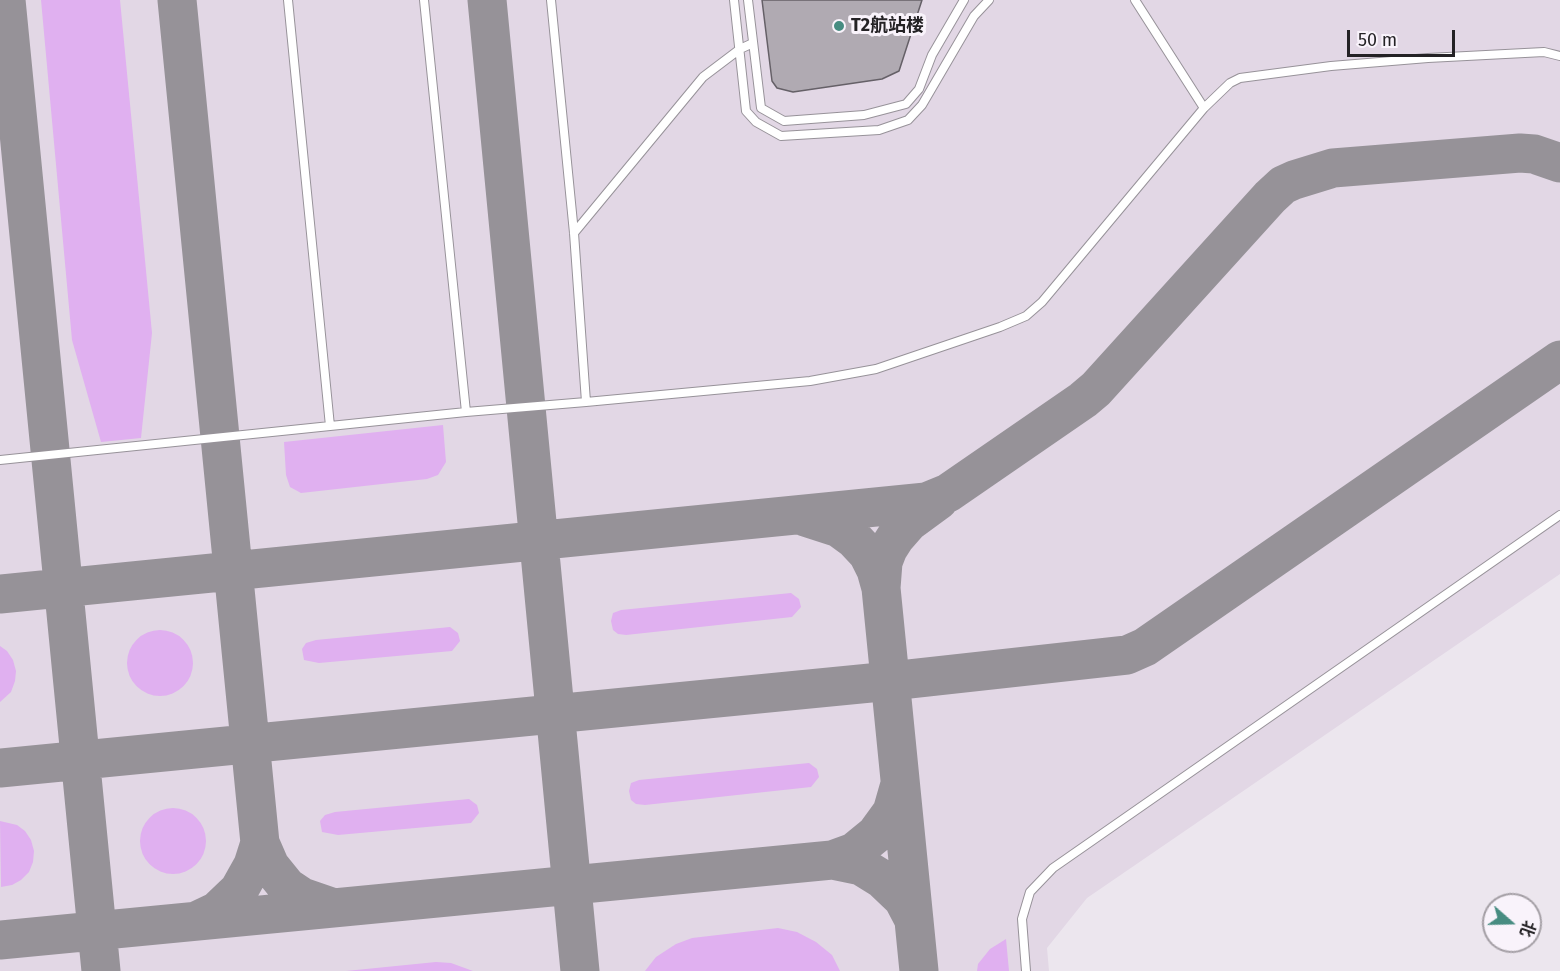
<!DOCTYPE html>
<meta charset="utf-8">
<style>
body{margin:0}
#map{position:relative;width:1560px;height:971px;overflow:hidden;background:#ece6ee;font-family:"Fira Sans","Noto Sans SC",sans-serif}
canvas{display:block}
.north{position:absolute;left:1482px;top:893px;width:60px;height:60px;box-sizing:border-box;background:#f9f3fb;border:2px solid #a49fa5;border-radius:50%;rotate:110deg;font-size:16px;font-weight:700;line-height:24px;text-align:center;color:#242225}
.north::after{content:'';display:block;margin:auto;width:21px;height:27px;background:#478c81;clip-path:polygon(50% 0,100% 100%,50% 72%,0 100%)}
.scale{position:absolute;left:1347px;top:30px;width:108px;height:27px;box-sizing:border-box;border:3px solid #242225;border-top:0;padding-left:8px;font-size:18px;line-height:21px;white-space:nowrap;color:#242225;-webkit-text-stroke:4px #f9f3fb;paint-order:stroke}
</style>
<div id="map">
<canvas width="1560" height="971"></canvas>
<div class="north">北</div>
<div class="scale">50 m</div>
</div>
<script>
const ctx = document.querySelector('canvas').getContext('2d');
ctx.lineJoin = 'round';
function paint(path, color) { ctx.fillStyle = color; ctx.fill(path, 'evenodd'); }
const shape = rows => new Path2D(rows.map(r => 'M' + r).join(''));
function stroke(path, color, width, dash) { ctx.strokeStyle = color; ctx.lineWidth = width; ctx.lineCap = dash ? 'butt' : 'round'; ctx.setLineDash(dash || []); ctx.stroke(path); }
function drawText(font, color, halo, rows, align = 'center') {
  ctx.font = font + ' "Fira Sans","Noto Sans SC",sans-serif'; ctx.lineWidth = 6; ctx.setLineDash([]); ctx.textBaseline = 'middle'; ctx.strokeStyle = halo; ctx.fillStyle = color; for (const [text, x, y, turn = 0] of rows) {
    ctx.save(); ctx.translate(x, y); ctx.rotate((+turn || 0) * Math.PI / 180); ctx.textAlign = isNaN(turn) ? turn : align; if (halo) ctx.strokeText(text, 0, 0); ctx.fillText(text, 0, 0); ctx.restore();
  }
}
paint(shape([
 [0,0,1560,0,1560,574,1087,898,1047,948,1049,971,0,971]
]), '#e2d7e5');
paint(shape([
 [41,0,120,0,152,333,141,438,101,442,72,340],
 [443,425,446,462,438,475,427,479,301,493,290,487,286,475,284,442],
 [791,593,799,599,801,607,792,617,626,635,618,634,613,630,611,621,613,613,621,610],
 [450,627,458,633,460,641,452,651,319,663,304,660,302,649,306,643,316,640],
 '127 663a33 33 0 1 1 66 0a33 33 0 1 1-66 0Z',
 [0,646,7,651,13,660,16,671,15,681,11,692,0,702],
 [809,763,817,769,819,777,811,787,645,805,636,804,631,800,629,791,631,783,639,780],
 [469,799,477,805,479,813,471,823,338,835,322,832,320,821,325,815,335,812],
 '140 841a33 33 0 1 1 66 0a33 33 0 1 1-66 0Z',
 [0,821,17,825,25,831,31,840,34,851,33,862,29,872,21,880,12,885,1,887],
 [778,928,797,932,816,942,832,955,840,971,645,971,656,957,676,944,692,938],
 [1006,939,1009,971,977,971,978,964,990,949],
 [436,962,451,963,473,971,346,971]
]), '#e0b0f0');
stroke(shape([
 [6,0,101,971],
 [177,0,260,843],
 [487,0,580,971],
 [805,517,839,528,854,539,868,554,876,570,881,588,919,971],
 [881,588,883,562,888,549,895,538,909,522,939,500],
 [0,594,926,502,948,493,1083,400,1096,389,1270,197,1283,185,1294,180,1333,168,1520,153,1534,154,1560,163],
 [0,768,891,681,1127,655,1145,647,1560,360],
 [900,784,892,812,876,834,854,852,832,860,861,866,882,879,903,899,914,920],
 [198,920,217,911,239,890,253,865,260,843,270,866,287,887,302,897,331,907],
 [0,940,832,860]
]), '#969298', 39);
const building = shape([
 [762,0,922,0,899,71,882,79,793,92,777,88,772,81,762,0]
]);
paint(building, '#b0aab2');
stroke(building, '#656067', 1.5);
const lane = shape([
 [288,0,330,426],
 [424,0,466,412],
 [551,0,574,233,586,402],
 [734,0,746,111,756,122,781,136,879,130,908,120,922,105,974,16,989,0],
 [748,0,761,108,784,121,864,115,906,104,919,89,932,55,964,0],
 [1135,0,1204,108],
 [574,233,703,77,740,49,753,43],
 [0,460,466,412,586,402,810,381,876,369,1000,327,1026,316,1042,302,1204,108,1230,83,1240,78,1331,66,1428,58,1544,52,1560,56],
 [1026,971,1022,919,1030,892,1053,868,1560,515]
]);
stroke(lane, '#979299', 10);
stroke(lane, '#fff', 8);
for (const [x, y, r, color] of [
 [839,26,6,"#478c81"]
]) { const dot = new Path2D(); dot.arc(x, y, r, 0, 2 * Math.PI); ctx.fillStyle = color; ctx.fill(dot); stroke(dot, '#f9f3fb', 2); }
drawText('bold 18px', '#242225', '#f9f3fb', [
 ["T2航站楼",851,26]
], 'left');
</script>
